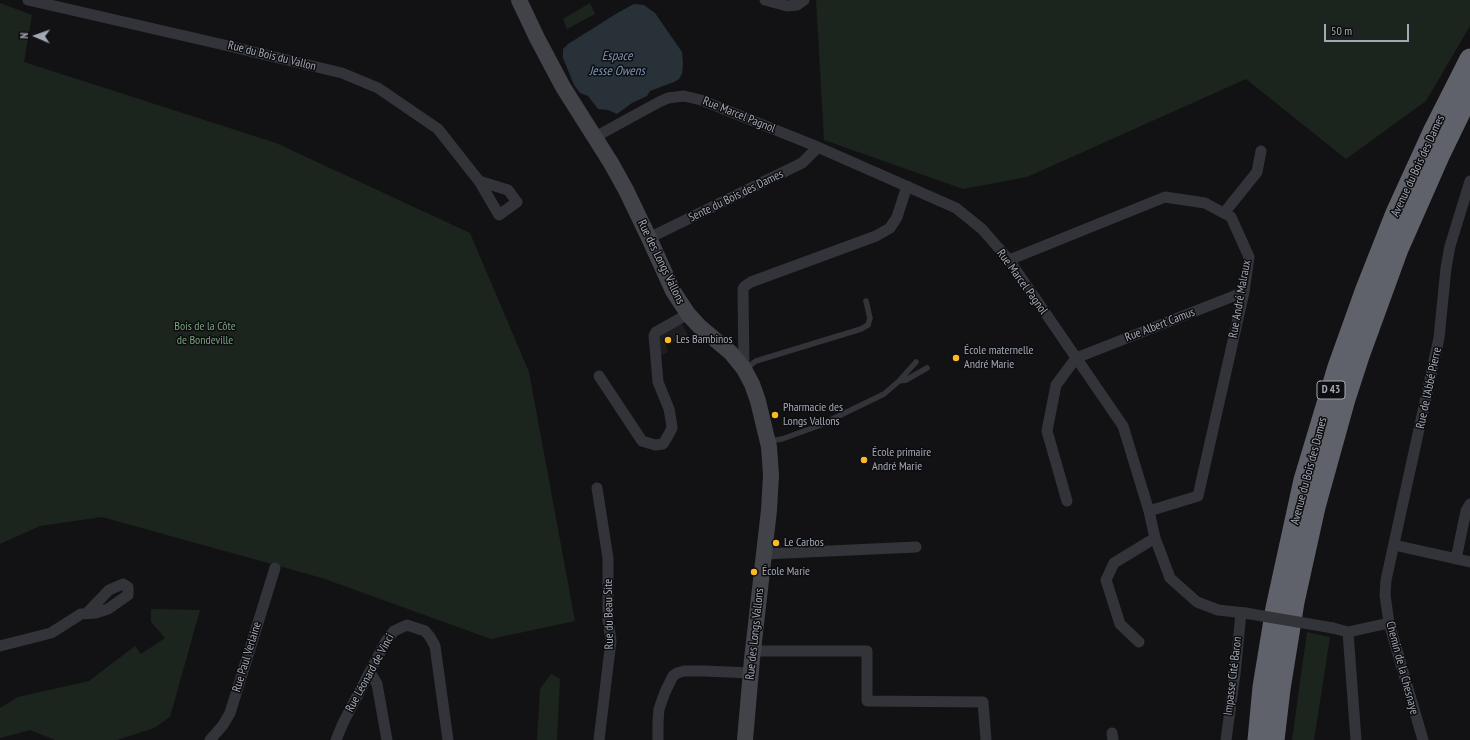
<!DOCTYPE html>
<meta charset="utf-8">
<style>
body{margin:0}
#map{position:relative;width:1470px;height:740px;overflow:hidden;background:#121214;font-family:"PT Sans Narrow",sans-serif}
canvas{display:block}
.north{position:absolute;left:16px;top:16px;width:40px;height:40px;-webkit-text-stroke:3px #0d0d0f;paint-order:stroke;rotate:272deg;font-size:11px;font-weight:700;line-height:16px;text-align:center;color:#a3a8b5}
.north::after{content:'';display:block;margin:auto;width:14px;height:18px;background:#a3a8b5;clip-path:polygon(50% 0,100% 100%,50% 72%,0 100%)}
.scale{position:absolute;left:1324px;top:24px;width:85px;height:18px;box-sizing:border-box;border:2px solid #a3a8b5;border-top:0;padding-left:5px;font-size:12px;line-height:14px;white-space:nowrap;color:#a3a8b5;-webkit-text-stroke:3px #0d0d0f;paint-order:stroke}
</style>
<div id="map">
<canvas width="1470" height="740"></canvas>
<div class="north">N</div>
<div class="scale">50 m</div>
</div>
<script>
const ctx = document.querySelector('canvas').getContext('2d');
ctx.lineJoin = 'round';
function paint(path, color) { ctx.fillStyle = color; ctx.fill(path, 'evenodd'); }
const shape = rows => new Path2D(rows.map(r => 'M' + r).join(''));
function stroke(path, color, width, dash) { ctx.strokeStyle = color; ctx.lineWidth = width; ctx.lineCap = dash ? 'butt' : 'round'; ctx.setLineDash(dash || []); ctx.stroke(path); }
function drawText(font, color, halo, rows, align = 'center') {
  ctx.font = font + ' "PT Sans Narrow",sans-serif'; ctx.lineWidth = 3; ctx.setLineDash([]); ctx.textBaseline = 'middle'; ctx.strokeStyle = halo; ctx.fillStyle = color; for (const [text, x, y, turn = 0] of rows) {
    ctx.save(); ctx.translate(x, y); ctx.rotate((+turn || 0) * Math.PI / 180); ctx.textAlign = isNaN(turn) ? turn : align; if (halo) ctx.strokeText(text, 0, 0); ctx.fillText(text, 0, 0); ctx.restore();
  }
}
paint(shape([
 [681,322,688,335,666,346,668,352,658,357,658,335]
]), '#1e1e21');
paint(shape([
 [816,0,1470,0,1470,26,1426,101,1346,159,1246,79,1027,177,963,189,824,140],
 [0,3,32,15,24,62,276,143,470,233,529,372,575,621,491,639,322,578,102,517,40,526,0,544],
 [590,3,595,14,567,29,563,19],
 [151,609,200,610,170,717,154,728,117,740,55,740,30,730,0,738,0,708,18,697,89,681,135,646,141,654,165,638,151,622],
 [1307,632,1330,637,1314,740,1292,740],
 [551,674,560,679,557,740,537,740,540,689]
]), '#1c241e');
paint(shape([
 [634,4,644,5,655,13,682,52,683,64,682,74,679,79,674,82,650,91,647,96,632,103,617,114,608,110,598,109,588,96,580,93,574,85,563,58,563,49,568,44,619,12]
]), '#283038');
stroke(shape([
 [916,362,899,381,906,380,927,368],
 [745,369,756,361,861,329,868,325,870,318,866,301],
 [770,441,782,439,818,426,884,394,899,381]
]), '#333439', 5.5);
stroke(shape([
 [28,0,220,44,342,73,378,88,438,129,479,181,499,215,517,202,508,190,479,181],
 [765,0,787,6,797,5,804,0],
 [595,137,659,102,668,98,684,96,701,100,813,145,956,208,982,229,1009,260,1123,426,1149,511,1155,538,1170,578,1197,602,1218,610,1245,613],
 [1224,213,1257,172,1261,151],
 [649,238,802,163,818,147],
 [1009,260,1165,197,1205,203,1231,217,1249,257,1244,292,1198,496,1149,511],
 [744,369,743,289,745,286,751,282,876,236,890,228,897,217,907,186],
 [599,376,642,441,655,445,663,444,669,434,672,428,671,420,669,409,658,382,654,336,656,332,688,314],
 [597,488,608,558,608,620,611,641,599,740],
 [1067,501,1047,431,1056,385,1076,358,1244,292],
 [1394,545,1470,562],
 [764,554,916,547],
 [1456,559,1466,511,1470,504],
 [1333,628,1348,632,1389,623],
 [1348,632,1356,740],
 [1139,642,1120,624,1106,580,1114,563,1155,538],
 [0,646,51,633,81,614,96,613,108,609,128,595,128,587,123,584,109,590,87,613],
 [753,651,867,651,867,701,983,702,986,740],
 [370,672,377,684,387,740],
 [1112,733,1113,740],
 [210,740,223,725,230,713,275,568],
 [336,740,343,723,386,641,394,631,407,625,425,631,430,637,435,646,448,740],
 [658,740,658,722,659,709,665,692,673,676,677,673,684,671,704,671,751,673],
 [1226,740,1235,674,1241,613],
 [1423,740,1389,623,1385,595,1386,580,1439,338,1446,268,1450,246,1470,181]
]), '#333439', 11);
stroke(shape([
 [519,0,537,38,563,87,611,163,626,190,649,238,673,291,688,314,699,326,731,353,744,369,752,384,758,401,769,447,771,475,769,510,752,659,745,740]
]), '#414349', 16);
stroke(shape([
 [1258,740,1263,687,1276,608,1304,480,1338,367,1366,289,1396,213,1433,132,1470,59],
 [1274,740,1280,689,1294,602,1315,507,1345,399,1359,356,1398,249,1439,156,1470,92]
]), '#5f626a', 21);
stroke(shape([
 [1245,613,1333,628]
]), '#333439', 11);
for (const [x, y, r, color] of [
 [668,340,4,"#faba24"],
 [956,358,4,"#faba24"],
 [775,415,4,"#faba24"],
 [864,460,4,"#faba24"],
 [776,543,4,"#faba24"],
 [754,572,4,"#faba24"]
]) { const dot = new Path2D(); dot.arc(x, y, r, 0, 2 * Math.PI); ctx.fillStyle = color; ctx.fill(dot); stroke(dot, '#0d0d0f', 1.5); }
for (const [x, y, w] of [
 [1331,390,28]
]) { const box = new Path2D(); box.roundRect(x - w / 2, y - 9, w, 18, 3); ctx.fillStyle = '#0d0d0f'; ctx.fill(box); stroke(box, '#a3a8b5', 1); }
drawText('bold 11px', '#a3a8b5', null, [
 ["D 43",1331,390]
]);
drawText('12px', '#a3a8b5', '#0d0d0f', [
 ["Rue du Bois du Vallon",272,56,14],
 ["Rue Marcel Pagnol",739,115,22],
 ["Avenue du Bois des Dames",1418,166,-65],
 ["Sente du Bois des Dames",736,196,-26],
 ["Rue des Longs Vallons",661,262,64],
 ["Rue Marcel Pagnol",1022,282,54],
 ["Rue André Malraux",1240,299,-80],
 ["Rue Albert Camus",1160,325,-21],
 ["Rue de l'Abbé Pierre",1429,388,-78],
 ["Avenue du Bois des Dames",1309,471,-75],
 ["Rue du Beau Site",609,614,-91],
 ["Rue des Longs Vallons",755,634,-84],
 ["Rue Paul Verlaine",247,657,-73],
 ["Chemin de la Chesnaye",1402,668,75],
 ["Rue Léonard de Vinci",370,673,-61],
 ["Impasse Cité Baron",1233,676,-83]
]);
drawText('12px', '#79a17d', '#0d0d0f', [
 ["Bois de la Côte",205,327],
 ["de Bondeville",205,341]
]);
drawText('12px', '#a3a8b5', '#0d0d0f', [
 ["Les Bambinos",676,340],
 ["École maternelle",964,351],
 ["André Marie",964,365],
 ["Pharmacie des",783,408],
 ["Longs Vallons",783,422],
 ["École primaire",872,453],
 ["André Marie",872,467],
 ["Le Carbos",784,543],
 ["École Marie",762,572]
], 'left');
drawText('italic 13px', '#7895b3', '#0d0d0f', [
 ["Espace",617,56],
 ["Jesse Owens",617,71]
]);
</script>
